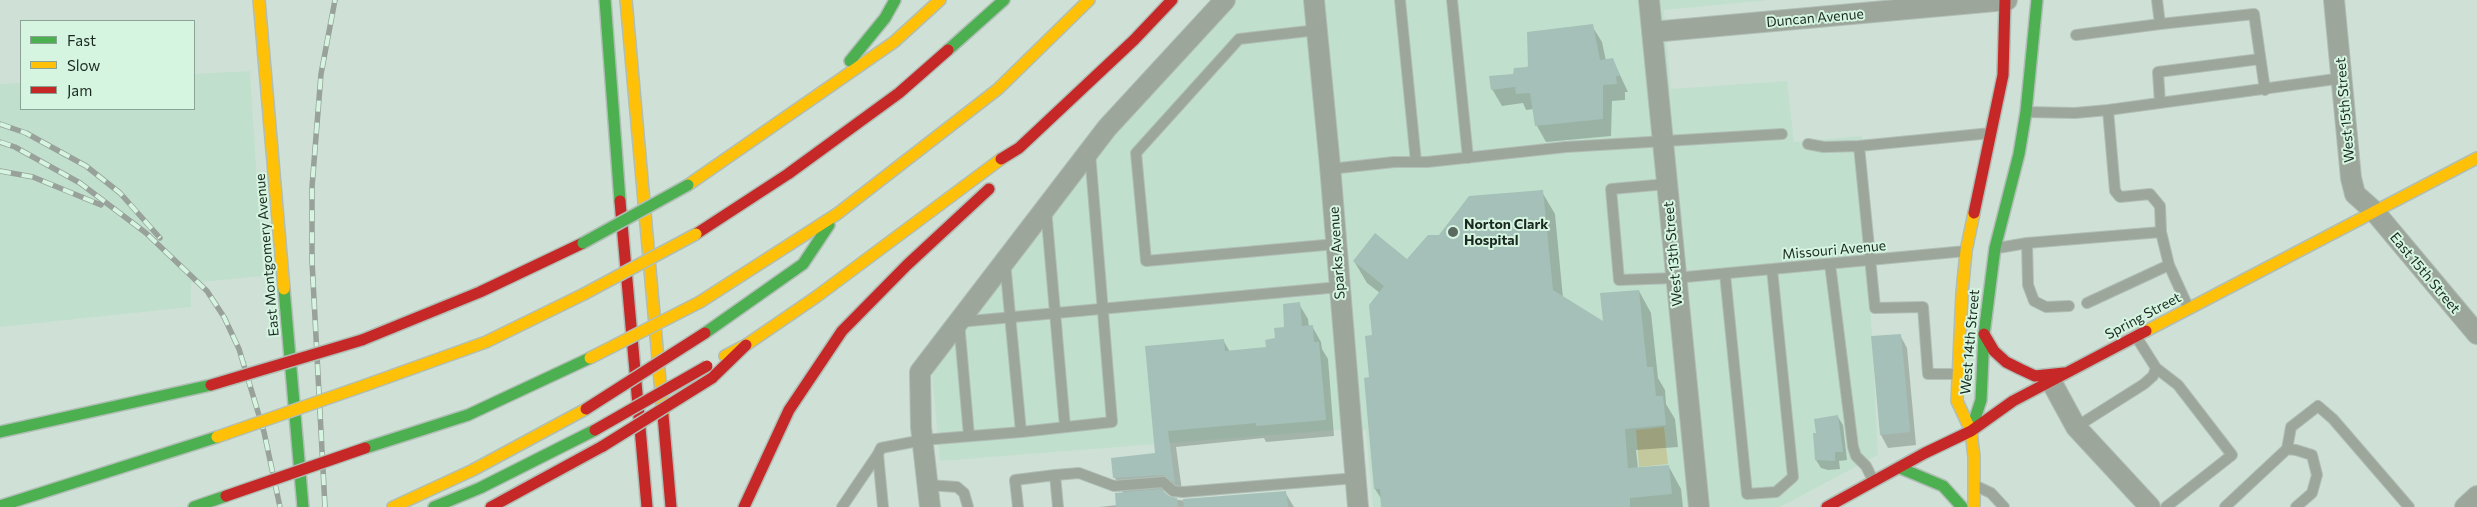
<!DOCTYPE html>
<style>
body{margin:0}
#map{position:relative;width:2477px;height:507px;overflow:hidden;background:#cfe1d6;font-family:Commissioner,sans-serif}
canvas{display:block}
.legend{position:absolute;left:20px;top:20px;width:175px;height:90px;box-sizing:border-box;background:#d5f5e1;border:1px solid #8ba394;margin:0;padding:6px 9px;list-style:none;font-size:15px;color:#1c2921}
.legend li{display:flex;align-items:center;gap:10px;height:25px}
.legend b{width:25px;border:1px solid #8ba394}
</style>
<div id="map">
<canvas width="2477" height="507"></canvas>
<ul class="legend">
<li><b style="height:6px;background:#4caf50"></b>Fast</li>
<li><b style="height:6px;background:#ffc107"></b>Slow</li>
<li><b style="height:6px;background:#c62828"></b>Jam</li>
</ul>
</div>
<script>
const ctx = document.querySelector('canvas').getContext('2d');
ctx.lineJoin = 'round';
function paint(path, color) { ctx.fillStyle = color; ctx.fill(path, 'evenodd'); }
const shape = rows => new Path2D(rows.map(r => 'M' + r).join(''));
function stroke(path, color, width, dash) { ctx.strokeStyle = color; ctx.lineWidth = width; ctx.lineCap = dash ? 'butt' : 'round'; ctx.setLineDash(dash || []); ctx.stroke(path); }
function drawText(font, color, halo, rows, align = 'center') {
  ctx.font = font + ' Commissioner,sans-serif'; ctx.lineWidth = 4; ctx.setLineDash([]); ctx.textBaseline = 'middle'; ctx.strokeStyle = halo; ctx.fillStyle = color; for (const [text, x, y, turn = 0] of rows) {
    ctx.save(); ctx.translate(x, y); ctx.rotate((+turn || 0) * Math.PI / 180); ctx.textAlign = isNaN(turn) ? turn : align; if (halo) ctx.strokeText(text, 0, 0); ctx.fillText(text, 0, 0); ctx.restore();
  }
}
paint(shape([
 [1234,0,1770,0,1664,10,1671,89,1787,81,1794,142,1862,136,1878,455,1780,507,1373,507,1366,430,1336,430,940,461,932,374,1116,130],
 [250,71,263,276,191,283,191,307,0,327,0,84,21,83,21,109,194,109,194,74]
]), '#c1dfcd');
paint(shape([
 [1664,427,1668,464,1639,467,1636,430]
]), '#c3c99d');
paint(shape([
 [1592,26,1602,42,1606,61,1613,60,1628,92,1625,92,1625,100,1612,101,1611,136,1546,142,1537,126,1534,109,1526,110,1523,103,1502,106,1492,89],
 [1542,192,1555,214,1563,298,1605,324,1639,291,1651,313,1658,378,1665,390,1666,404,1675,419,1678,447,1636,450,1638,469,1669,467,1681,489,1683,507,1382,507,1382,500,1375,489,1370,378,1373,336,1380,293,1367,283,1354,261,1408,261,1440,236],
 [1299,304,1308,319,1309,327,1312,326,1321,342,1322,349,1328,359,1334,436,1266,442,1264,438,1176,447,1183,498,1173,491,1162,491,1171,499,1187,501,1285,492,1294,507,1099,507,1118,505,1123,493,1115,478,1113,459,1156,454,1147,347,1223,340,1230,352,1267,348,1286,328],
 [1900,335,1907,348,1916,445,1888,448,1881,435],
 [1838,417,1843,425,1847,460,1839,461,1840,469,1828,470,1821,468,1816,460,1818,434]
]), '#0003');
paint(shape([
 [1593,24,1600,60,1613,58,1620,76,1616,76,1617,84,1603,85,1603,119,1535,126,1530,93,1516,94,1515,87,1491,90,1489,76,1513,74,1514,68,1528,67,1527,32],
 [1543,190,1553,290,1603,321,1600,293,1639,290,1647,367,1653,367,1656,396,1663,396,1666,425,1625,429,1628,468,1669,465,1672,494,1630,498,1630,507,1381,507,1380,489,1374,489,1364,378,1369,377,1365,336,1372,335,1369,305,1384,286,1353,261,1375,233,1407,259,1428,235,1439,235,1469,196],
 [1300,302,1302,326,1313,325,1314,342,1319,342,1326,420,1256,426,1256,423,1168,431,1175,483,1163,475,1113,478,1111,458,1155,453,1145,346,1224,339,1225,351,1266,347,1265,340,1275,338,1274,328,1284,327,1283,304],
 [1901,334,1910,432,1880,435,1871,336],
 [1838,415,1843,452,1835,452,1835,461,1815,460,1813,433,1816,433,1814,419],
 [1161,489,1169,496,1177,498,1178,507,1116,507,1115,493],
 [1286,491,1288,507,1184,507,1183,499]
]), '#a4c0b8');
const lane = shape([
 [1400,0,1416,162],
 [1452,0,1468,158],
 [2157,0,2160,24,2254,14,2265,90],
 [1317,30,1239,39,1136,153,1146,261,1336,244],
 [2076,35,2160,24],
 [2160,103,2158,72,2260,59],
 [2108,110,2115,191,2120,197,2150,194,2160,206,2161,232,2169,265,2188,307],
 [2026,112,2075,113,2108,110,2343,78],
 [1808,144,1824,147,1859,146],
 [1330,169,1394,162,1427,162,1566,147,1782,134],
 [1667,184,1611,189,1619,280,1675,278,1966,251],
 [1046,209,1065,427],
 [2027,243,2028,285,2034,301,2046,307,2069,306],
 [1998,248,2027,243,2161,232],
 [1830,264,1853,447,1856,456,1866,466,1873,480],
 [1725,274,1747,494,1776,492,1793,477,1772,269],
 [2087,303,2169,265],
 [2156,368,2178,385,2232,455,2166,507],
 [1958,374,1928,374,1923,307,1875,308,1859,146,1991,133],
 [2076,427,2144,384,2153,376,2156,368,2137,338],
 [1021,432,1112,422,1090,153],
 [969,436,959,322,1339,287],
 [2287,449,2291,427,2318,406,2333,419,2409,507],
 [1055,475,1058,507],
 [928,485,957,487,964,493,968,507],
 [1976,486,1991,493,2004,507],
 [842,507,878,454],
 [883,507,878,454,881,448,923,440,1021,432,1005,262],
 [1018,507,1015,480,1055,475,1079,473,1114,486,1163,482,1173,491,1183,492,1356,478],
 [2225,507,2287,449,2296,450,2312,455,2317,475,2312,493,2296,507]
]);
const street = shape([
 [1314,0,1330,166,1358,507],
 [1649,0,1699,507],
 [2334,0,2351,178,2355,194,2374,211,2477,334],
 [1652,32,2007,0],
 [2051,381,2076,427,2150,507],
 [930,507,921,427,920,372,1107,128,1225,0],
 [2465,507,2477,496]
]);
const fast = shape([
 [605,0,620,201],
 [948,50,1004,0],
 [850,61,885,18,895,0],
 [284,289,303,507],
 [705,333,803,264,829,225],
 [1971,431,1981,400,1984,334,1995,248,2019,154,2026,112,2037,0],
 [0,432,211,385],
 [365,448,468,415,590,358],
 [1900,468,1943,486,1962,507],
 [0,506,217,437],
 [194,507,226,496],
 [434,507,480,488,595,430]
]);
const slow = shape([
 [259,0,284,289],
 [626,0,663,415],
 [688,185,894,42,940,0],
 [700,302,837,214,998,89,1089,0],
 [2146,331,2477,158],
 [725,356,746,345,816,297,1001,159],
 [366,385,486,342,584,294],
 [393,507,473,470,586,409],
 [1974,507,1974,457,1971,431,1957,401,1962,293,1966,251,1974,213]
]);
const jam = shape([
 [1001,159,1019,148,1134,40,1172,0],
 [620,201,647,507],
 [1974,213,2003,75,2005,0],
 [696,234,788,174,899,93,948,50],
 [1984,334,1994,351,2006,362,2020,369,2035,376,2064,373],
 [362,340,480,292,583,243],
 [712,378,746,345],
 [663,415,671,507],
 [491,507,603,446],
 [744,507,789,410,842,331,907,265,989,189],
 [1827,507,1925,453,1971,431,2013,401,2146,331]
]);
stroke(lane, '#b0beb6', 12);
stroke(street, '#b0beb6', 22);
stroke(fast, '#b0beb6', 14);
stroke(slow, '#b0beb6', 14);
stroke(jam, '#b0beb6', 14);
stroke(lane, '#9ca69b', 10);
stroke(street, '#9ca69b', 20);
stroke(fast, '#4caf50', 11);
stroke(slow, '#ffc107', 11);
stroke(jam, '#c62828', 11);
const rail = shape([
 [0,124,26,133,86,166,120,193,160,238],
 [0,142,15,147,80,183,146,233,207,291,224,317,239,349,264,432,280,507],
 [0,171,33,177,101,205],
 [325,507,312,261,312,187,321,74,335,0]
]);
stroke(rail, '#98a29a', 5.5);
stroke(rail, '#d5f5e1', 4, [11]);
const fastBridge = shape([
 [583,243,688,185]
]);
const slowBridge = shape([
 [584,294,696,234],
 [590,358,700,302],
 [217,437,366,385]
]);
const jamBridge = shape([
 [211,385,362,340],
 [586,409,705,333],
 [595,430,707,366],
 [603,446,712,378],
 [226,496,365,448]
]);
stroke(fastBridge, '#b0beb6', 14, []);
stroke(slowBridge, '#b0beb6', 14, []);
stroke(jamBridge, '#b0beb6', 14, []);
stroke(fastBridge, '#4caf50', 11);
stroke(slowBridge, '#ffc107', 11);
stroke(jamBridge, '#c62828', 11);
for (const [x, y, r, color] of [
 [1453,232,6,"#5b6960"]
]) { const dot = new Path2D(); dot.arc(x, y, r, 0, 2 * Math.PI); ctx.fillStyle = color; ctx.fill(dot); stroke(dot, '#d5f5e1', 2); }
drawText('14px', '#1c2921', '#d5f5e1', [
 ["Duncan Avenue",1815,18,-5],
 ["West 15th Street",2345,110,-95],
 ["Missouri Avenue",1834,250,-5],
 ["Sparks Avenue",1337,253,-94],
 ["West 13th Street",1673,254,-95],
 ["East Montgomery Avenue",267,255,-95],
 ["East 15th Street",2425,273,50],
 ["Spring Street",2143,316,-28],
 ["West 14th Street",1970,342,-85]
]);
drawText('bold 14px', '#1c2921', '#d5f5e1', [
 ["Norton Clark",1464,224],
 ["Hospital",1464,240]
], 'left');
</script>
